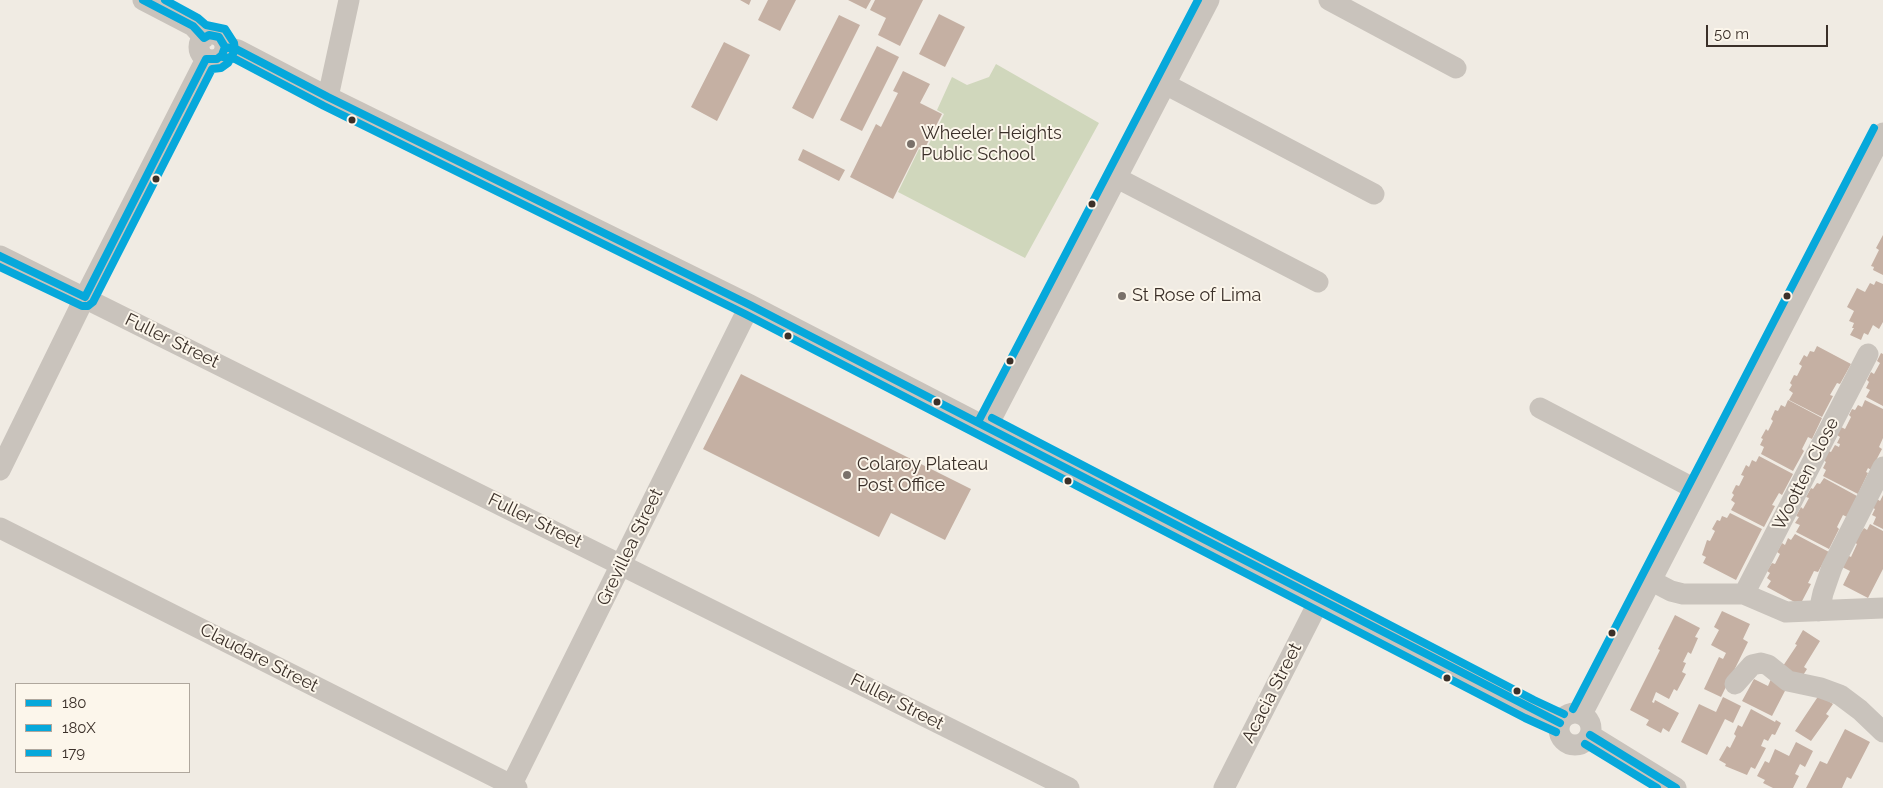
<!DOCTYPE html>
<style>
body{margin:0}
#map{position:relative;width:1883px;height:788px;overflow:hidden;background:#f0ebe3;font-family:Raleway,sans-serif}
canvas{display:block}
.legend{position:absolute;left:15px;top:683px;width:175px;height:90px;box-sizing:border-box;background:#fcf6eb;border:1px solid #afa79d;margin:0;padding:6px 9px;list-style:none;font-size:15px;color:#3b3029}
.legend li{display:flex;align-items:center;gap:10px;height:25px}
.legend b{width:25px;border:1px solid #afa79d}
.scale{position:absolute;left:1706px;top:25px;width:122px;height:22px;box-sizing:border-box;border:2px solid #3b3029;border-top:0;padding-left:6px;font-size:15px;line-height:18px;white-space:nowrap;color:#3b3029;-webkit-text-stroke:4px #fcf6eb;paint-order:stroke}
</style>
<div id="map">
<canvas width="1883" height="788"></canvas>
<ul class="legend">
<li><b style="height:6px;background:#06a8db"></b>180</li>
<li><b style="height:6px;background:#06a8db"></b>180X</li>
<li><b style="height:6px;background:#06a8db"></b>179</li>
</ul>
<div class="scale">50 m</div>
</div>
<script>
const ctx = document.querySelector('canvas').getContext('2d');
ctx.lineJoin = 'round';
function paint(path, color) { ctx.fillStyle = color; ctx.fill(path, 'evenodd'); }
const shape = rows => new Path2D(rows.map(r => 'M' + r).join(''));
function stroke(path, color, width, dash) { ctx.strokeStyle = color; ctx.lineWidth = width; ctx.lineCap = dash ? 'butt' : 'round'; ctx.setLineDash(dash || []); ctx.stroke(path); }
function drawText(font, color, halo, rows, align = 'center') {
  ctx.font = font + ' Raleway,sans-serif'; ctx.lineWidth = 4; ctx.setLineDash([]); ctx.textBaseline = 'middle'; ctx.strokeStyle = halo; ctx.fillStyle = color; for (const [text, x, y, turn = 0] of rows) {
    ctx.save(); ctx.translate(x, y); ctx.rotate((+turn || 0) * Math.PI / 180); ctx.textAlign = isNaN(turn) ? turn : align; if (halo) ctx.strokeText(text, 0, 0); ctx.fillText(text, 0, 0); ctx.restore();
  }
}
paint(shape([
 [996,64,1099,123,1025,258,898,192,919,149,925,152,944,114,937,110,952,77,967,85,989,77]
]), '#d0d7bc');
paint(shape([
 [740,0,751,0,749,5],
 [768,0,796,0,780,31,758,20],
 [848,0,871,0,866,9],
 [875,0,923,0,900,46,878,35,886,18,870,10],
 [939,14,965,27,945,67,919,54],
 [839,15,860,25,813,119,792,108],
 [724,42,750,55,717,121,691,107],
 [877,46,899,57,862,131,840,120],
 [903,71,930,84,920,103,942,114,924,150,919,147,893,199,850,177,876,124,881,127,898,93,893,91],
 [803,149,845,170,839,181,798,160],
 [1883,235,1883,275,1873,270,1874,267,1871,266,1879,250,1876,248],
 [1876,281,1883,284,1883,322,1879,329,1873,325,1868,335,1864,333,1861,340,1850,335,1854,328,1852,328,1854,323,1849,321,1854,311,1847,307,1857,288,1865,292,1870,283,1874,285],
 [1817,346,1851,364,1840,384,1837,383,1830,395,1833,396,1822,417,1789,400,1793,393,1789,390,1792,385,1790,383,1794,375,1797,376,1802,366,1799,364,1804,355,1807,357,1810,351,1814,352],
 [1881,353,1883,354,1883,406,1866,397,1870,390,1866,388,1869,382,1867,380,1871,372,1874,374,1880,363,1877,361],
 [741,374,971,489,945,540,891,513,879,537,703,449],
 [1788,400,1822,418,1812,439,1808,437,1802,449,1804,451,1793,471,1761,454,1764,447,1760,445,1763,439,1761,438,1766,429,1768,431,1773,421,1771,419,1775,410,1778,411,1781,405,1785,407],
 [1865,400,1883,409,1883,438,1879,447,1882,449,1871,470,1868,468,1866,472,1868,473,1858,494,1823,476,1826,470,1823,468,1826,462,1823,460,1828,451,1831,452,1835,445,1839,447,1840,444,1837,443,1840,437,1837,435,1841,427,1845,429,1851,417,1849,415,1852,409,1855,410,1858,405,1862,407],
 [1759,456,1793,474,1782,495,1779,493,1772,505,1775,506,1764,527,1731,510,1735,503,1731,500,1734,495,1732,493,1736,485,1739,486,1744,476,1741,475,1746,465,1749,467,1752,460,1756,462],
 [1824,478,1857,496,1847,517,1843,515,1837,527,1839,529,1829,549,1796,532,1800,525,1795,523,1799,517,1796,516,1801,507,1803,509,1809,498,1806,497,1811,488,1813,489,1817,483,1820,484],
 [1883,495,1883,529,1873,524,1876,517,1872,515,1875,509,1873,508,1877,499,1880,501],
 [1730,513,1762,529,1736,580,1703,563,1706,557,1702,555,1707,540,1710,541,1715,531,1712,529,1717,520,1720,521,1722,516,1727,518],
 [1870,524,1883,531,1883,569,1868,598,1843,585,1850,571,1842,567,1847,555,1851,557,1857,544,1854,542,1864,528,1867,530],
 [1795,534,1829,552,1818,572,1814,571,1808,583,1811,584,1800,605,1767,587,1771,581,1767,578,1770,573,1767,571,1772,563,1775,564,1780,554,1777,552,1782,543,1785,545,1788,538,1791,540],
 [1722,611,1750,624,1743,639,1748,642,1721,697,1704,689,1719,657,1723,659,1726,653,1711,645,1719,630,1714,627],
 [1675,615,1700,628,1695,637,1698,638,1691,654,1688,652,1683,662,1686,663,1682,672,1686,674,1677,691,1674,689,1669,699,1656,692,1652,702,1654,703,1655,700,1679,713,1669,732,1663,728,1661,733,1646,725,1649,720,1630,710,1660,650,1658,649],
 [1803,630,1820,641,1804,667,1807,669,1800,680,1781,669,1797,645,1795,644],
 [1754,679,1768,686,1771,679,1787,687,1772,716,1742,701],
 [1819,695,1833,704,1826,714,1829,716,1811,741,1795,731],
 [1723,697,1741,706,1733,723,1725,719,1707,755,1681,742,1699,704,1716,712],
 [1751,709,1775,722,1776,720,1781,723,1775,735,1772,734,1768,741,1764,739,1761,746,1766,748,1755,769,1751,767,1747,775,1725,766,1726,764,1719,760,1727,746,1730,748,1736,736,1734,734,1738,725,1742,727],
 [1845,729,1870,742,1851,779,1847,777,1842,788,1806,788,1820,761,1827,764],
 [1796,742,1813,751,1805,767,1800,764,1795,774,1799,776,1793,788,1773,788,1763,783,1765,780,1757,776,1765,761,1769,763,1775,749,1789,756]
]), '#c5b0a3');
stroke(shape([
 [143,0,193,26,204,38],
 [1329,0,1456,68],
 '199 47a13 13 0 1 1 26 0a13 13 0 1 1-26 0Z',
 [225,47,238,50,328,97,750,305,1530,709,1560,723],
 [1165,84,1374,194],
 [328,97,349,0],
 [1117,178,1318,282],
 [0,256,1069,788],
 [1540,408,1697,490],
 [987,427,1209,0],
 [0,470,85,297,206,59],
 [0,528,517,788],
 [1650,580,1671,591,1683,594,1744,594,1786,612,1883,608],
 [1744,594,1868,354],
 [1819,611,1823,593,1832,567,1883,467],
 [1735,684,1752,665,1761,663,1768,665,1788,681,1821,688,1840,695,1860,710,1883,732],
 '1559 729a16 16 0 1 1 32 0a16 16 0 1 1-32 0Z',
 [1582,714,1883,133],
 [1590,735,1676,788],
 [510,788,750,305],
 [1224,788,1320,599]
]), '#c9c3bc', 21);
stroke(shape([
 [225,47,238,50,328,97,750,305,1560,723],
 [0,256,85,297,206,59,217,59,222,55,225,47,219,37,209,35,204,38,193,26,143,0],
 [1590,735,1676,788]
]), '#06a8db', 8);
stroke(shape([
 [223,57,235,59,324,106,745,314,1525,718,1556,732],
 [0,267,82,306,88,306,93,302,212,69,221,68,228,63,235,50,234,43,225,29,206,25,198,18,165,0],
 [1585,744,1657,788]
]), '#06a8db', 8);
stroke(shape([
 [992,418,1534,700,1564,714],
 [978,422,1198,0],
 [1573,709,1874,128]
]), '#06a8db', 8);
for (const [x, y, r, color] of [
 [352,120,4.5,"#3b3029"],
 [911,144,5,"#7a716a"],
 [156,179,4.5,"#3b3029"],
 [1092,204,4.5,"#3b3029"],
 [1122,296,5,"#7a716a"],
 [1787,296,4.5,"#3b3029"],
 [788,336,4.5,"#3b3029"],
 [1010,361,4.5,"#3b3029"],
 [937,402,4.5,"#3b3029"],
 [847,475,5,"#7a716a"],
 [1068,481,4.5,"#3b3029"],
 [1612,633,4.5,"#3b3029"],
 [1447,678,4.5,"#3b3029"],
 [1517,691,4.5,"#3b3029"]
]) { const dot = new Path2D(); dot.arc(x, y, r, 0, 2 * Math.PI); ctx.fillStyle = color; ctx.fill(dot); stroke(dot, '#fcf6eb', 2); }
drawText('18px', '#3b3029', '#fcf6eb', [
 ["Wheeler Heights",921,134],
 ["Public School",921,155],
 ["St Rose of Lima",1132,296],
 ["Colaroy Plateau",857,465],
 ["Post Office",857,486]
], 'left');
drawText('18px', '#3b3029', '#fcf6eb', [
 ["Fuller Street",172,341,26],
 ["Wootten Close",1806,474,-63],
 ["Fuller Street",535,521,26],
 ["Grevillea Street",630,547,-64],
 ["Claudare Street",259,658,27],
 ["Acacia Street",1272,693,-63],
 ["Fuller Street",897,702,27]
]);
</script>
